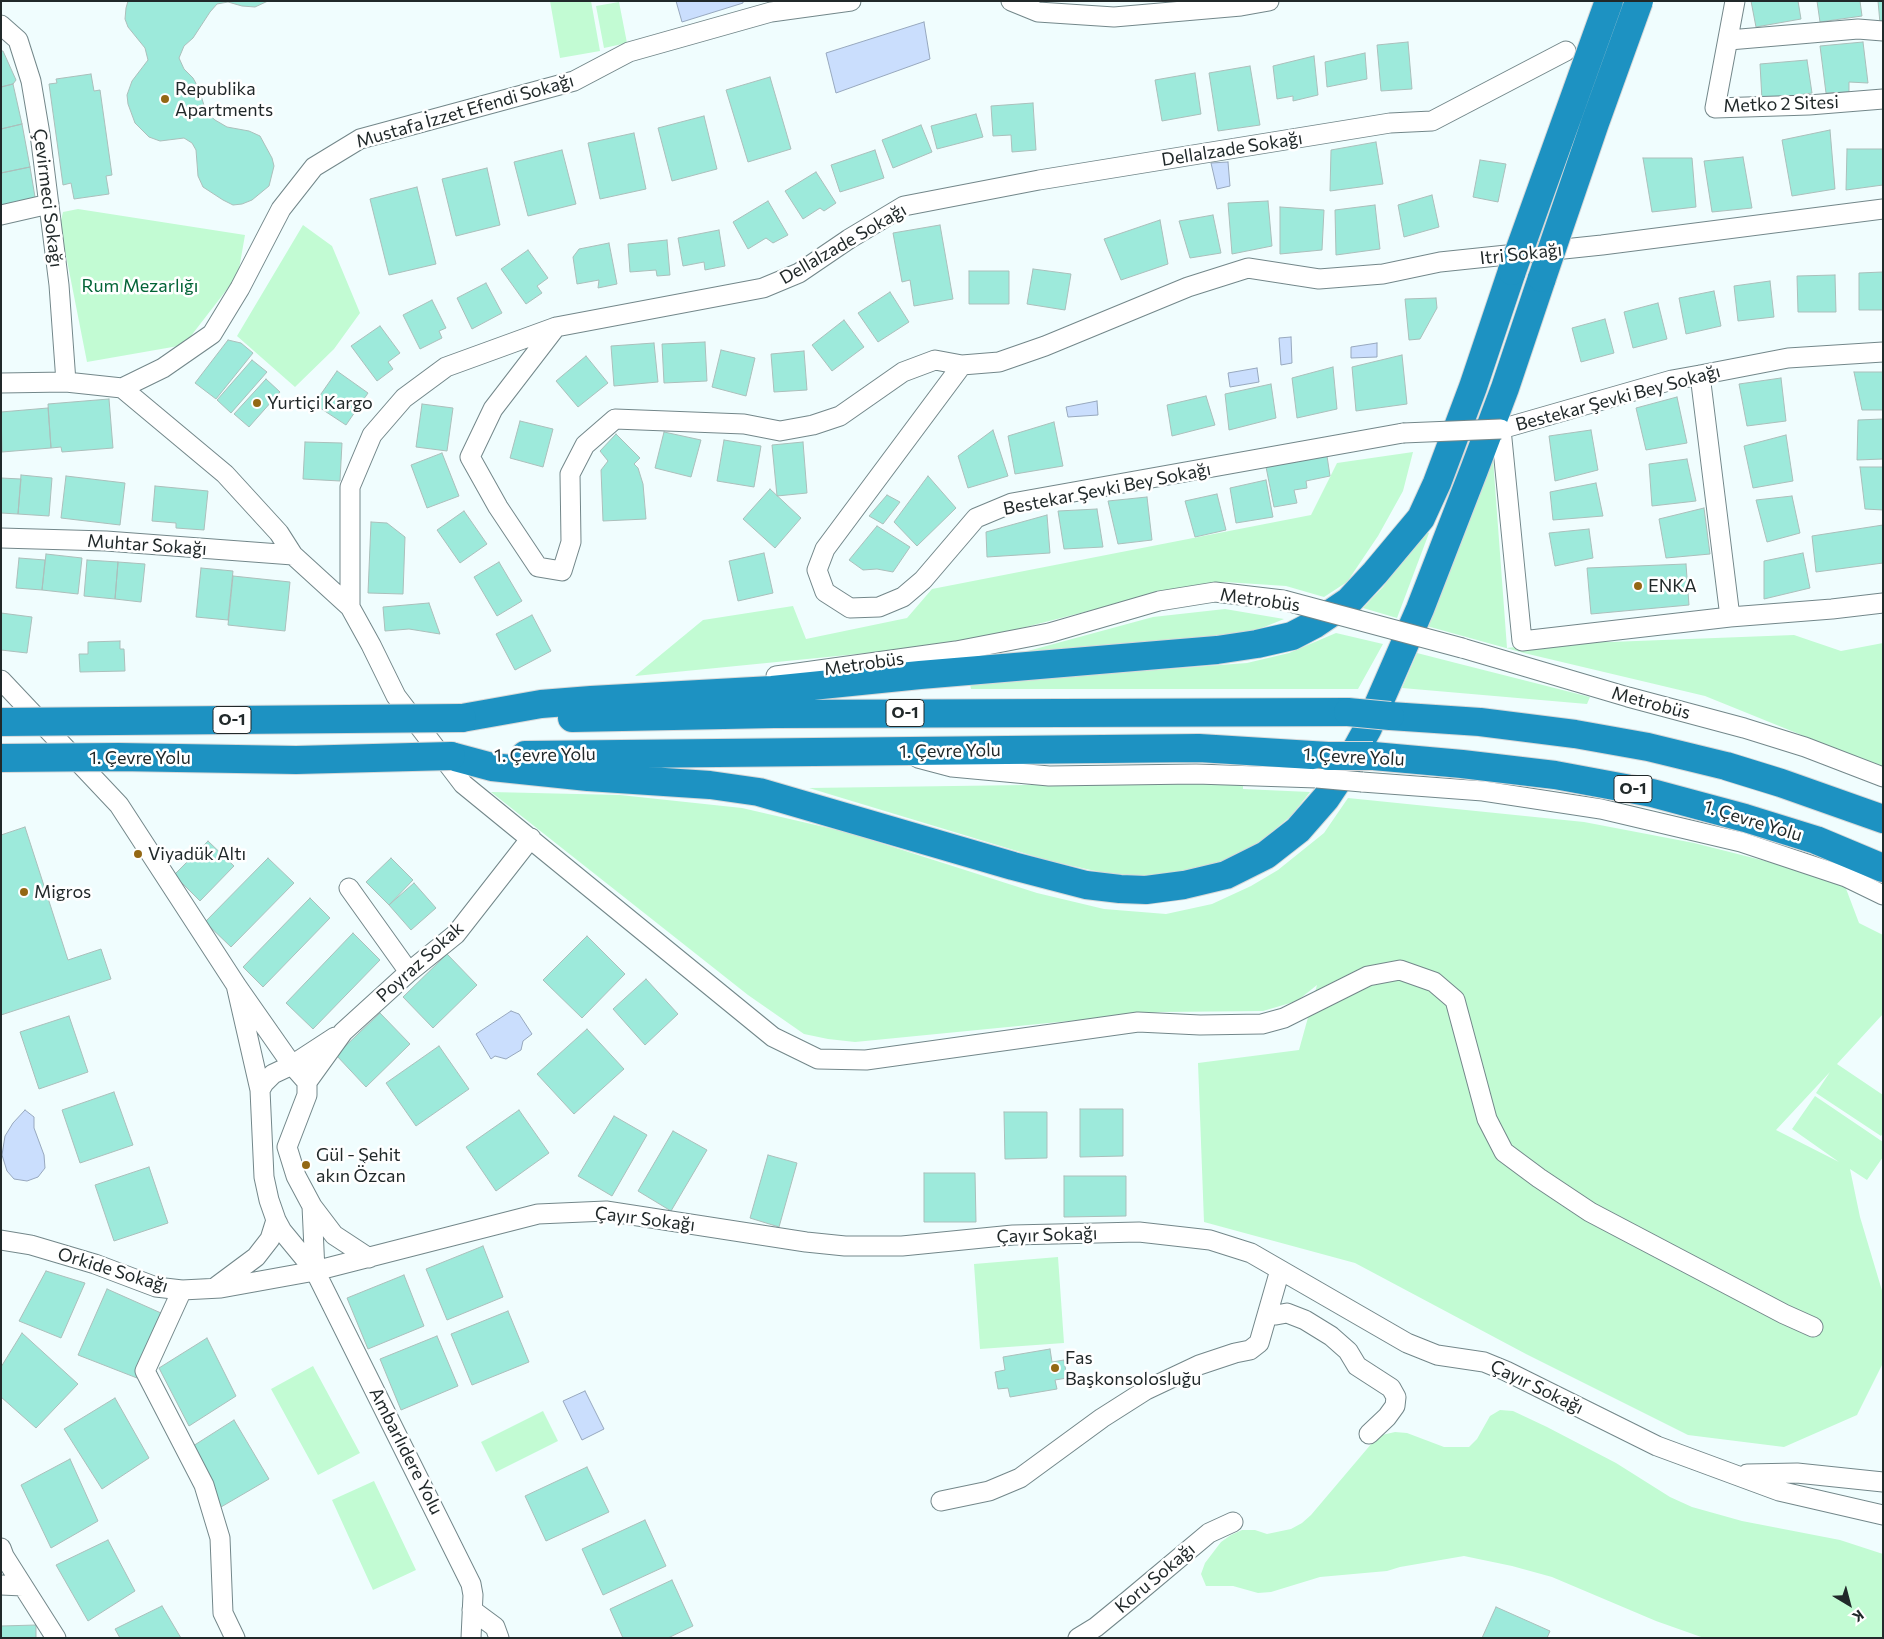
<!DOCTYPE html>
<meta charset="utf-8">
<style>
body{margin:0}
#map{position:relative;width:1884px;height:1639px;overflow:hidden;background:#f0fdfe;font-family:Commissioner,sans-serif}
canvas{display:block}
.frame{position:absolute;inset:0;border:2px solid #21292a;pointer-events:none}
.north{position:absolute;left:1824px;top:1579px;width:50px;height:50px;-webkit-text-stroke:4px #fff;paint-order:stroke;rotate:143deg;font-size:14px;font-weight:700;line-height:20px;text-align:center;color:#21292a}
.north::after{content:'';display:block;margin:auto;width:18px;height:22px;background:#21292a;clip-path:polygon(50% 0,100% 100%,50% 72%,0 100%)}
</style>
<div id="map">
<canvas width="1884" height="1639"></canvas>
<div class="frame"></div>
<div class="north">K</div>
</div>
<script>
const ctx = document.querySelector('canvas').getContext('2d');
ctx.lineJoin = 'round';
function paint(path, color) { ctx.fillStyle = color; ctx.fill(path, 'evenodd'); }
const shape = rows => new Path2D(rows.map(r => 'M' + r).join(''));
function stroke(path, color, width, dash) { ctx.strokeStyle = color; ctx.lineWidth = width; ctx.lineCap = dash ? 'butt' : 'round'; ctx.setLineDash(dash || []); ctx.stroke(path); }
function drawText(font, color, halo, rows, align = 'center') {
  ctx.font = font + ' Commissioner,sans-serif'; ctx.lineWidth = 5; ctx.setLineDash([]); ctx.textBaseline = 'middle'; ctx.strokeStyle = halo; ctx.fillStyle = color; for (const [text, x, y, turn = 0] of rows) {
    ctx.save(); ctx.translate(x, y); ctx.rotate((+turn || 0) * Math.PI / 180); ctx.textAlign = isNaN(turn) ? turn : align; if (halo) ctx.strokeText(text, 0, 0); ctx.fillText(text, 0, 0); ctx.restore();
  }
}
paint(shape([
 [550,1,591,1,600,51,560,58],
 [619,2,627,43,604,48,596,6],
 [78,209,245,235,238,275,184,345,87,362,60,225,63,212],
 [303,225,332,246,360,313,334,349,295,387,237,336],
 [1413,452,1403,491,1378,536,1347,582,1324,597,1286,586,1225,582,1171,590,959,644,635,676,703,620,793,606,806,639,907,618,932,589,1311,515,1337,463],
 [1493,459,1507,648,1557,642,1610,642,1794,635,1841,651,1883,643,1883,768,1705,696,1524,653,1423,625],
 [1423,531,1429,533,1397,618,1363,608,1383,587],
 [1225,609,1284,619,1257,630,1206,640,1002,658,1153,617],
 [1336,633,1383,644,1358,689,971,689,970,684,1247,663,1289,653],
 [1417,653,1456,663,1590,697,1587,704,1402,688],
 [1243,782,1243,789,1310,792,1291,816,1262,840,1228,863,1183,875,1132,879,1050,861,809,788],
 [491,792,620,795,742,808,846,832,1037,893,1104,909,1166,914,1212,904,1251,886,1278,870,1324,833,1348,798,1584,822,1694,843,1817,874,1845,886,1859,923,1883,935,1883,1014,1837,1064,1883,1095,1883,1133,1881,1136,1816,1093,1830,1072,1776,1130,1839,1162,1792,1129,1815,1096,1883,1142,1883,1157,1867,1180,1850,1169,1860,1217,1883,1294,1883,1363,1857,1415,1784,1447,1688,1435,1526,1354,1355,1263,1204,1222,1198,1063,1299,1050,1317,985,1297,1001,1263,1011,1161,1012,855,1042,828,1039,804,1034,748,995],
 [1058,1257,1064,1343,980,1349,974,1264],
 [313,1366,360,1453,318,1475,271,1389],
 [1500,1410,1513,1411,1547,1427,1616,1463,1670,1497,1692,1507,1742,1521,1840,1540,1883,1554,1883,1638,1704,1638,1656,1621,1552,1577,1512,1566,1464,1556,1400,1567,1387,1571,1320,1577,1271,1592,1258,1593,1233,1586,1206,1586,1201,1574,1205,1563,1221,1542,1231,1535,1242,1530,1255,1530,1267,1534,1291,1529,1302,1523,1311,1515,1372,1443,1382,1435,1395,1432,1407,1433,1444,1447,1469,1447,1477,1439,1490,1416],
 [543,1411,558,1441,496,1472,481,1442],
 [374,1481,416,1570,373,1590,332,1500]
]), '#c2fbd3');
const water = shape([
 [676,1,743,1,743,3,682,22,676,1],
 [924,22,930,59,836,93,826,53,924,22],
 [1228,162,1230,186,1217,189,1211,163,1228,162],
 [1291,337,1292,363,1281,365,1279,338,1291,337],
 [1377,343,1377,357,1351,358,1351,347,1377,343],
 [1257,368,1259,382,1230,387,1228,373,1257,368],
 [1097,401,1098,415,1068,417,1066,407,1097,401],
 [511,1011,519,1014,532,1034,523,1041,521,1050,506,1059,495,1056,491,1059,476,1034,511,1011],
 [25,1110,34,1117,34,1128,44,1155,45,1168,38,1177,27,1181,14,1179,7,1171,2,1155,5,1136,13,1123,25,1110],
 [585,1391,604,1429,582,1440,563,1401,585,1391]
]);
paint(water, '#cadefd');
stroke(water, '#97a8be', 1);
const building = shape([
 [268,1,255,7,242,6,228,2,217,4,210,12,193,38,184,46,179,58,184,69,193,78,199,89,206,112,215,120,227,127,249,131,260,136,272,158,274,166,269,186,252,200,242,204,233,205,223,200,203,187,198,176,196,150,192,143,184,138,160,141,149,137,135,123,128,104,127,95,132,81,148,60,145,48,128,27,125,19,126,8,128,1,268,1],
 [1751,1,1798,1,1801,19,1756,27,1751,1],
 [1817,1,1860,1,1862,16,1820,22,1817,1],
 [1878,1,1883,1,1883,23,1880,23,1878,1],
 [1408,42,1412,89,1381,91,1377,45,1408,42],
 [1863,42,1868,83,1849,82,1849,92,1826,93,1820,46,1863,42],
 [1,51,3,51,16,80,13,84,1,87,1,51],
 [1365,53,1367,79,1327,87,1325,62,1365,53],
 [1314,56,1318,95,1293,101,1293,96,1277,99,1273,66,1314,56],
 [1807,60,1812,93,1762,100,1760,64,1807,60],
 [1250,66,1260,125,1218,131,1209,73,1250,66],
 [1195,73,1201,114,1162,121,1155,80,1195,73],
 [91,74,94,91,100,90,112,175,106,176,109,194,74,199,71,183,63,185,49,84,57,83,56,79,91,74],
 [770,77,791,149,748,162,726,90,770,77],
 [13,84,22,124,1,129,1,87,13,84],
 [1033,103,1036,150,1012,152,1011,135,993,136,991,106,1033,103],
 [976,114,983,137,937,149,931,126,976,114],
 [704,116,717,169,672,181,658,128,704,116],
 [22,124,30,167,1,173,1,129,22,124],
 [921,125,932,152,893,168,882,140,921,125],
 [1830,130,1835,189,1792,196,1782,140,1830,130],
 [634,133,646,189,600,199,588,143,634,133],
 [1376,142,1383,184,1330,191,1331,150,1376,142],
 [1847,149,1883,149,1883,185,1846,190,1847,149],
 [562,150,576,204,528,216,514,162,562,150],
 [875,150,884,178,840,192,831,165,875,150],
 [1743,157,1752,208,1712,212,1704,161,1743,157],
 [1643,158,1692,158,1696,207,1652,212,1643,158],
 [1480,160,1506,164,1498,202,1473,197,1480,160],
 [30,167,36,203,1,210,1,173,30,167],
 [487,168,500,225,456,236,442,179,487,168],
 [816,172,836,203,824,211,820,208,803,219,785,191,816,172],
 [417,187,436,264,389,275,370,199,417,187],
 [1432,195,1439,227,1404,237,1398,205,1432,195],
 [768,201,788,235,773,243,766,238,748,249,733,222,768,201],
 [1268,201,1272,246,1232,254,1228,203,1268,201],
 [1375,205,1380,249,1336,255,1335,210,1375,205],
 [1280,207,1324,210,1322,250,1280,254,1280,207],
 [1213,215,1221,253,1190,258,1179,221,1213,215],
 [1160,220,1168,264,1121,280,1104,239,1160,220],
 [940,225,953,299,914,306,910,280,902,282,893,233,940,225],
 [719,230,725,266,705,270,704,262,683,266,678,238,719,230],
 [667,240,670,275,657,276,656,270,630,272,628,244,667,240],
 [609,243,617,284,598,288,599,280,577,284,573,257,579,249,609,243],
 [528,250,548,278,537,286,542,293,526,304,501,269,528,250],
 [1033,269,1071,274,1065,310,1027,304,1033,269],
 [969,271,1009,271,1009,304,969,304,969,271],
 [1883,272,1883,310,1859,310,1859,273,1883,272],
 [1835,275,1836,312,1798,312,1797,276,1835,275],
 [1770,281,1774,317,1738,321,1734,286,1770,281],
 [486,283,502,313,472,329,457,298,486,283],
 [1714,291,1721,326,1686,334,1679,298,1714,291],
 [890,292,909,322,878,342,858,313,890,292],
 [1436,298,1437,308,1420,339,1409,340,1405,299,1436,298],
 [432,300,446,328,439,331,442,338,420,349,403,315,432,300],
 [1658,303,1667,339,1633,348,1624,312,1658,303],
 [1605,319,1614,353,1581,362,1572,328,1605,319],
 [844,320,864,347,832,371,812,345,844,320],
 [380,326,400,353,388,362,393,369,377,381,351,346,380,326],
 [228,340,241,343,253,353,216,399,195,383,228,340],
 [705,342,707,381,664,383,662,344,705,342],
 [654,343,658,382,614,386,611,346,654,343],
 [721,350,755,358,746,396,712,387,721,350],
 [804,351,807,390,774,392,771,354,804,351],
 [1402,355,1407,404,1356,411,1352,367,1402,355],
 [586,356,608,383,578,407,556,381,586,356],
 [252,360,267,372,231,413,217,400,252,360],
 [1333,367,1337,409,1297,418,1292,378,1333,367],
 [337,371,368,393,346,425,314,404,337,371],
 [1854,372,1883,372,1883,410,1862,410,1854,372],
 [1781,378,1786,421,1747,426,1739,384,1781,378],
 [266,379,280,392,249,427,234,414,266,379],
 [1271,384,1276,418,1229,430,1225,394,1271,384],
 [1206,396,1215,425,1172,436,1167,405,1206,396],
 [1677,397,1687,443,1646,450,1636,408,1677,397],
 [109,399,113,448,62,452,61,447,51,448,48,404,109,399],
 [422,404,453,408,447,451,416,447,422,404],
 [48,408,51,448,2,452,1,412,48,408],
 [1883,419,1883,459,1857,460,1858,420,1883,419],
 [520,421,553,429,543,467,510,458,520,421],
 [1054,422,1063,466,1015,474,1008,436,1054,422],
 [993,430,1008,476,968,488,958,456,993,430],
 [1591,430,1598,470,1555,481,1549,436,1591,430],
 [664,432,701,440,691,477,655,468,664,432],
 [616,434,640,458,634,464,638,468,643,484,646,519,603,521,601,470,608,461,600,451,616,434],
 [1786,435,1793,481,1753,488,1744,446,1786,435],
 [724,440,761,446,754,487,717,481,724,440],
 [305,442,342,443,340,481,303,479,305,442],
 [803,442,807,493,777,496,772,445,803,442],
 [442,453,459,496,427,508,411,465,442,453],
 [1327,456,1330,476,1306,481,1307,488,1294,490,1297,503,1274,507,1266,467,1327,456],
 [1687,459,1696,501,1652,506,1649,464,1687,459],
 [1860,467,1883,467,1883,510,1865,509,1860,467],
 [21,475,52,478,49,516,18,514,21,475],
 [66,476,125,483,120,525,61,518,66,476],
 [928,476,956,508,917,546,894,522,928,476],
 [1,478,21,479,18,514,1,513,1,478],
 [1266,480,1273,517,1236,523,1230,488,1266,480],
 [1596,483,1603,516,1553,520,1550,492,1596,483],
 [155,486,208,491,204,530,176,528,176,523,152,521,155,486],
 [770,489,801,518,775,548,743,519,770,489],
 [1217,494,1226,530,1195,537,1185,501,1217,494],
 [887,495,900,502,883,524,869,516,887,495],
 [1792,496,1800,533,1767,542,1756,500,1792,496],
 [1147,497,1152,540,1118,544,1108,501,1147,497],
 [1704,508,1710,554,1666,558,1659,519,1704,508],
 [1097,509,1103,547,1064,549,1058,511,1097,509],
 [464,511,487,544,460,563,437,530,464,511],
 [1047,515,1050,553,987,557,986,532,1047,515],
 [371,522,387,523,405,537,403,594,368,593,371,522],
 [1883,525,1883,563,1816,572,1812,536,1883,525],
 [877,526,910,547,893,572,877,569,863,570,849,560,877,526],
 [1589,529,1593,558,1555,566,1549,533,1589,529],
 [764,553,773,593,738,601,729,561,764,553],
 [1803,553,1810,588,1764,599,1764,561,1803,553],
 [46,554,82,558,78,594,42,590,46,554],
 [19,558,45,560,42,590,16,588,19,558],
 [87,560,118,562,115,599,84,596,87,560],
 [118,562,145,564,141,602,115,599,118,562],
 [499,562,522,601,497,616,474,577,499,562],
 [1686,564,1689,605,1591,614,1587,568,1686,564],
 [201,568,233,571,228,620,196,617,201,568],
 [233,576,290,582,285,631,228,625,233,576],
 [429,603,440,634,409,629,385,631,383,607,429,603],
 [1,613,32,617,27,653,1,650,1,613],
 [532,615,551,651,515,670,496,634,532,615],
 [120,641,120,649,124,649,125,671,80,672,79,654,88,654,88,642,120,641],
 [25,827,68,960,101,949,111,979,1,1015,1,835,25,827],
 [208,841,234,866,200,901,174,875,208,841],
 [268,858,294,883,231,947,205,922,268,858],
 [391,858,413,880,389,905,366,882,391,858],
 [414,883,436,908,411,930,389,905,414,883],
 [310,898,330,918,263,987,243,967,310,898],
 [353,933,380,960,313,1029,286,1003,353,933],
 [587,936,625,974,582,1018,543,980,587,936],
 [447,954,477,985,433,1028,403,997,447,954],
 [646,979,678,1014,645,1045,613,1009,646,979],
 [380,1013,410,1044,366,1087,336,1055,380,1013],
 [69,1016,88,1072,39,1089,20,1032,69,1016],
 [587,1029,624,1069,574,1114,537,1074,587,1029],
 [439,1046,469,1089,416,1126,386,1083,439,1046],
 [114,1092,133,1145,80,1163,62,1110,114,1092],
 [1080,1109,1123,1109,1123,1156,1080,1157,1080,1109],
 [519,1110,549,1153,496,1191,466,1147,519,1110],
 [1004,1112,1047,1112,1047,1158,1005,1159,1004,1112],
 [614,1116,647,1135,612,1196,578,1176,614,1116],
 [673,1131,707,1150,671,1211,638,1191,673,1131],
 [768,1155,797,1163,779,1227,750,1218,768,1155],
 [149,1167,168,1223,114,1241,95,1185,149,1167],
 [924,1173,975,1173,976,1222,924,1222,924,1173],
 [1064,1176,1126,1176,1126,1216,1064,1217,1064,1176],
 [483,1246,503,1297,447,1320,426,1269,483,1246],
 [46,1271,85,1283,61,1338,19,1321,46,1271],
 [404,1275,424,1326,368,1349,347,1298,404,1275],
 [107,1289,170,1317,137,1378,78,1355,107,1289],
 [508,1311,529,1362,472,1385,451,1334,508,1311],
 [22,1333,78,1384,36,1428,1,1397,1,1367,22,1333],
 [437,1336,458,1386,401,1410,380,1359,437,1336],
 [207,1338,236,1396,189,1426,159,1368,207,1338],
 [1050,1349,1052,1362,1064,1360,1067,1378,1055,1380,1057,1389,1010,1397,1008,1388,998,1389,995,1372,1005,1370,1003,1357,1050,1349],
 [115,1398,149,1458,102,1489,64,1429,115,1398],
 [234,1420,269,1479,221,1507,193,1446,234,1420],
 [70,1459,98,1521,51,1548,21,1485,70,1459],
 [587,1467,609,1512,546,1541,525,1496,587,1467],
 [645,1520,666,1566,603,1595,582,1549,645,1520],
 [108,1540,135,1591,88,1621,56,1565,108,1540],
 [672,1580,693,1626,668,1638,623,1638,610,1609,672,1580],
 [162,1606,181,1638,120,1638,115,1629,162,1606],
 [1496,1607,1550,1631,1547,1638,1482,1638,1496,1607],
 [36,1625,36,1638,1,1638,1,1626,36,1625]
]);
paint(building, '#9deadb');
stroke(building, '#abbfbb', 1);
const minor = shape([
 [1011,1,1038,12,1114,17,1241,6,1269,1],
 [1735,1,1715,108,1809,105,1883,99],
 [1,25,18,40,31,81,40,134,59,285,66,382],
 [1729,40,1858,29,1883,31],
 [1,215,49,204],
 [556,327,493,409,470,457,498,507,538,567,562,571,571,542,570,474,585,445,615,419,744,424,780,431,813,425,840,416,903,372,935,360,962,365,999,362,1045,346,1188,287,1248,268,1319,279,1383,274,1440,262,1602,245,1883,209],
 [1883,352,1788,358,1700,375,1672,380,1501,429,1522,641,1730,617,1832,609,1883,603],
 [962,365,825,549,817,570,825,592,850,608,879,607,903,597,923,580,976,518,1012,503,1403,433],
 [1700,375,1730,617],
 [1,383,66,382,122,388],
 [122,388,225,474,279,533,293,555,350,607,371,645,396,696,463,784,773,1037,818,1059,866,1060,1138,1022,1200,1025,1262,1024,1284,1018,1368,976,1400,970,1434,982,1455,1000,1487,1119,1504,1152,1539,1178,1590,1212,1784,1314,1813,1327],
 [122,388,163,368,212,334,240,288,281,209,314,167,360,139,574,81,629,52,771,12,851,1],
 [1,538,106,541,293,555],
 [350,607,350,487,372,435,404,398,446,367,556,327,763,288,799,273,849,239,904,206,1039,180,1390,123,1432,121,1566,51],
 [1462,648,1628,697,1744,728,1805,747,1883,777],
 [776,676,956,651,1049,633,1159,601,1215,592,1283,600],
 [1,680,119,805,236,985,292,1065,307,1082,307,1095,287,1147,296,1176,312,1206,315,1271],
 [918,758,952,767,1049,776,1196,774,1317,778],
 [1362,782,1483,791,1601,809,1741,842,1846,877,1883,895],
 [349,888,409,972],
 [236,985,260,1090,264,1177,269,1200,276,1220,282,1231,315,1271,471,1584,473,1595,471,1638],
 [307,1082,343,1032,409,972,456,934,531,838],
 [260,1090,264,1083,273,1074,292,1065,335,1037],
 [312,1206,334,1235,369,1258],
 [1,1240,31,1245,95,1264,156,1287,182,1290,221,1288,315,1271,538,1214,606,1211,806,1242,845,1246,902,1246,1013,1235,1139,1232,1210,1240,1251,1253,1407,1343,1437,1355,1484,1362,1506,1371,1657,1446,1779,1491,1883,1515],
 [217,1286,256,1257,270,1239,276,1220],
 [182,1290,145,1371,204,1485,220,1538,223,1613,235,1638],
 [1268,1312,1276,1315,1287,1313,1305,1320,1331,1336,1348,1351,1357,1366,1391,1388,1396,1397,1395,1406,1387,1417,1369,1434],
 [1747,1474,1797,1473,1883,1482],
 [941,1501,989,1491,1020,1478,1102,1418,1146,1390,1199,1365,1235,1353,1250,1350,1259,1343,1280,1270],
 [1,1548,4,1556,56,1638],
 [1,1585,23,1586],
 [472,1610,495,1627,499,1638],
 [1078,1638,1096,1627,1129,1600,1209,1533,1233,1522]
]);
const highway = shape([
 [1390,716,1480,722,1575,734,1648,747,1726,766,1781,783,1883,819],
 [462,718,541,704,591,700,772,690,920,675,1217,650,1257,644,1292,636,1315,624,1349,601,1375,573,1421,518,1437,483,1473,387,1512,271],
 [572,718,774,714,1348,712],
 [525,755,1199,748,1328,756],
 [451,756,492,767,588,777,710,785,759,792,1013,866,1086,885,1120,889,1146,890,1184,885,1226,875,1266,855,1298,830,1326,798,1346,768,1368,728,1420,609,1474,470,1505,388,1542,278],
 [1373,756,1462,764,1555,775,1652,793,1745,818,1816,840,1883,868]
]);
stroke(minor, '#73878a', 21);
stroke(highway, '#d7d8d9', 30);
stroke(minor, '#fff', 19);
stroke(highway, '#1d92c2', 28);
const minorBridge = shape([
 [1403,433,1501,429],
 [1283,600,1462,648],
 [1317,778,1362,782]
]);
const highwayBridge = shape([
 [1512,271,1609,1],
 [1542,278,1595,123,1639,1],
 [1348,712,1390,716],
 [1,722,462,718],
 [1328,756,1373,756],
 [1,758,118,757,296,760,451,756]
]);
stroke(minorBridge, '#73878a', 21, []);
stroke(highwayBridge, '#d7d8d9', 30, []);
stroke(minorBridge, '#fff', 19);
stroke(highwayBridge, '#1d92c2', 28);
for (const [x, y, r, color] of [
 [165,99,5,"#946814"],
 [257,403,5,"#946814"],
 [1638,586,5,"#946814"],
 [138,854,5,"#946814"],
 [24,892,5,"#946814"],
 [306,1165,5,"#946814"],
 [1055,1368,5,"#946814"]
]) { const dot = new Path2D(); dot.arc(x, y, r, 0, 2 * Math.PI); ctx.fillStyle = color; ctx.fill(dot); stroke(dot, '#fff', 2); }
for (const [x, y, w] of [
 [905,713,38],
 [232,720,38],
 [1633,789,38]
]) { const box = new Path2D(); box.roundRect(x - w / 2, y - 13.5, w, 27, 4); ctx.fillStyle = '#fff'; ctx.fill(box); stroke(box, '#21292a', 1); }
drawText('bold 16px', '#21292a', null, [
 ["O-1",905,713],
 ["O-1",232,720],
 ["O-1",1633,789]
]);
drawText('18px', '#21292a', '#fff', [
 ["Republika",175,89],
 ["Apartments",175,110],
 ["Yurtiçi Kargo",267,403],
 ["ENKA",1648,586],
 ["Viyadük Altı",148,854],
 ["Migros",34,892],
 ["Gül - Şehit",316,1155],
 ["akın Özcan",316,1176],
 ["Fas",1065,1358],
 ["Başkonsolosluğu",1065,1379]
], 'left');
drawText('18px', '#21292a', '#fff', [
 ["Metko 2 Sitesi",1781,104,-2],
 ["Mustafa İzzet Efendi Sokağı",465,111,-16],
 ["Dellalzade Sokağı",1232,149,-9],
 ["Çevirmeci Sokağı",48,198,83],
 ["Dellalzade Sokağı",843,244,-30],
 ["Itri Sokağı",1521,254,-6],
 ["Bestekar Şevki Bey Sokağı",1618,398,-15],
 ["Bestekar Şevki Bey Sokağı",1107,489,-11],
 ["Muhtar Sokağı",147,545,4],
 ["Metrobüs",1260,600,8],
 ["Metrobüs",864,664,-8],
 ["Metrobüs",1651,703,15],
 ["1. Çevre Yolu",950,751,-1],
 ["1. Çevre Yolu",545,755,-1],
 ["1. Çevre Yolu",1354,757,3],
 ["1. Çevre Yolu",140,758],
 ["1. Çevre Yolu",1753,821,17],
 ["Poyraz Sokak",420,962,-42],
 ["Çayır Sokağı",645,1219,7],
 ["Çayır Sokağı",1047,1235,-2],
 ["Orkide Sokağı",113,1270,17],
 ["Çayır Sokağı",1537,1387,26],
 ["Ambarlıdere Yolu",406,1451,63],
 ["Koru Sokağı",1155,1578,-40]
]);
drawText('18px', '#036437', '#fff', [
 ["Rum Mezarlığı",140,286]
]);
</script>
